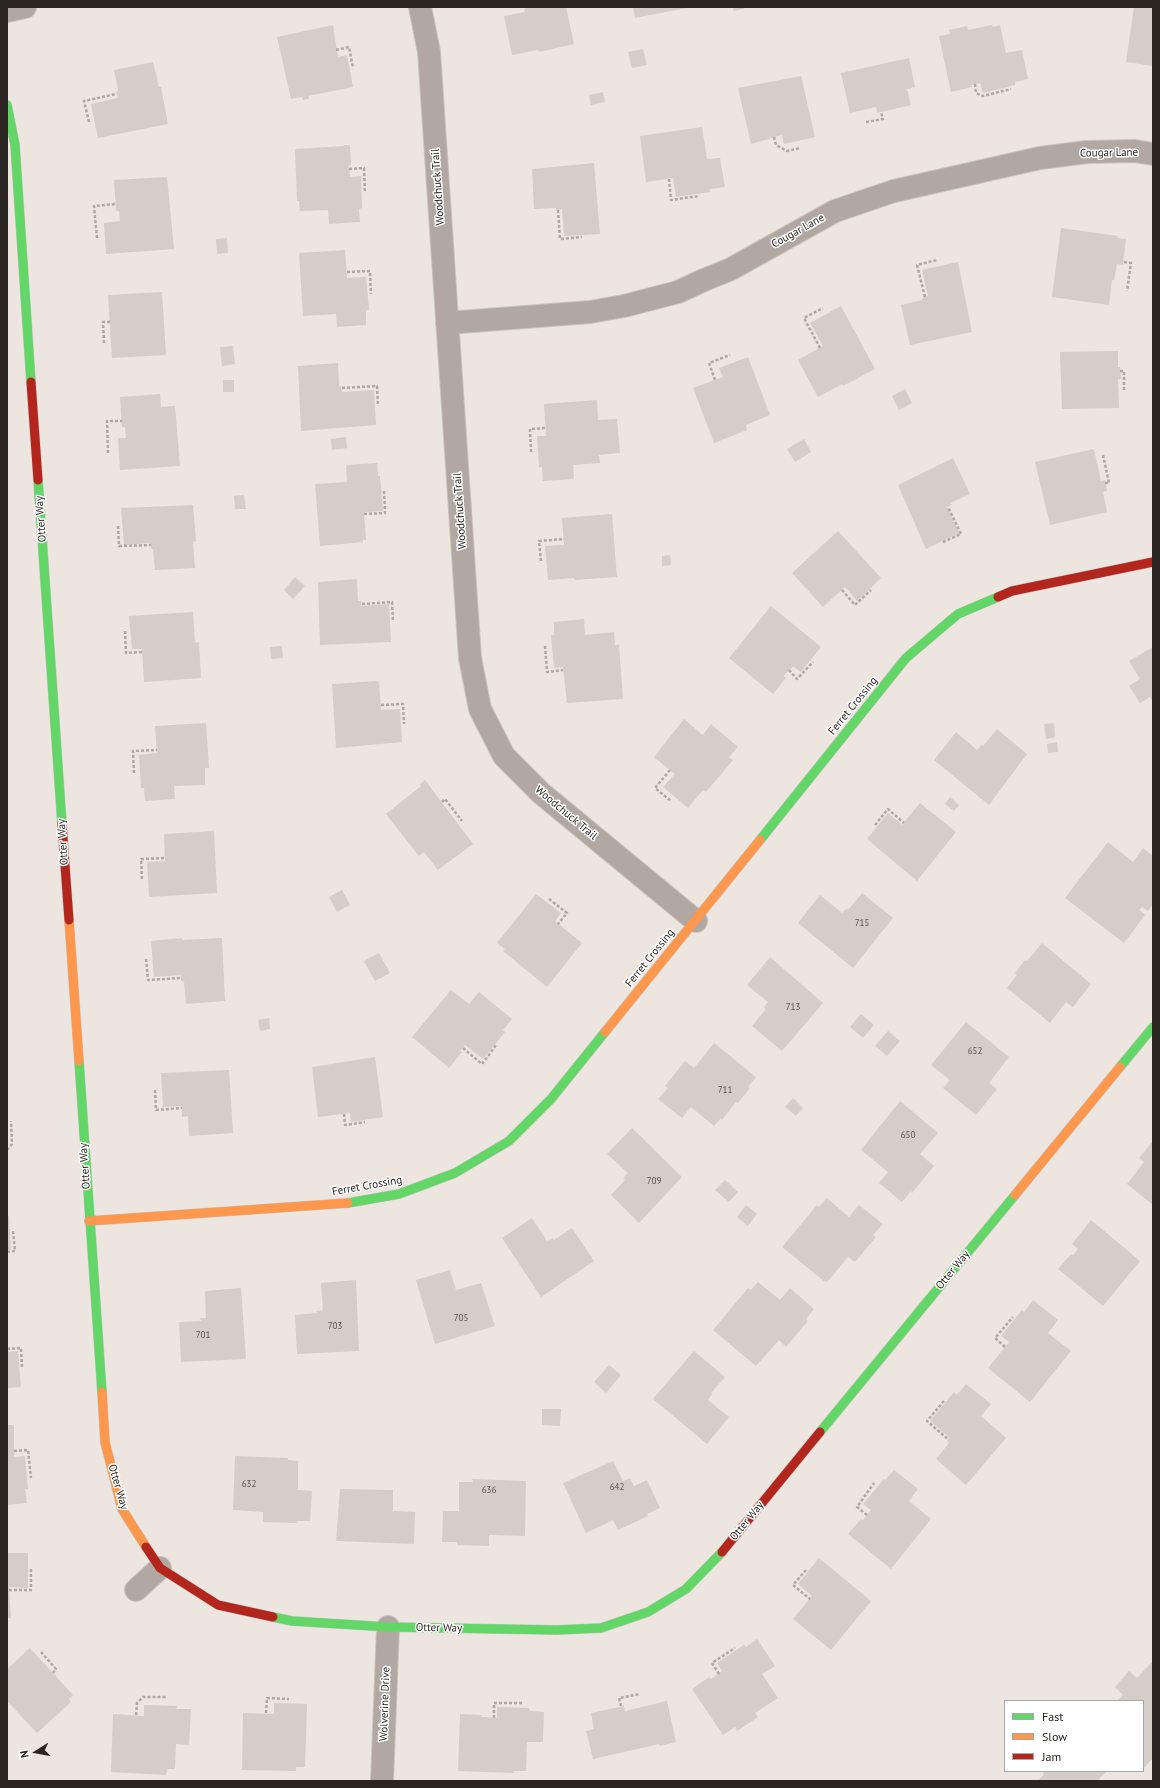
<!DOCTYPE html>
<style>
body{margin:0}
#map{position:relative;width:1160px;height:1788px;overflow:hidden;background:#ede5e0;font-family:"PT Sans",sans-serif}
canvas{display:block}
.frame{position:absolute;inset:0;border:8px solid #2a2521;pointer-events:none}
.legend{position:absolute;left:1004px;top:1700px;width:140px;height:72px;box-sizing:border-box;background:#fff;border:1px solid #aaa8a6;margin:0;padding:5px 7px;list-style:none;font-size:12px;color:#2a2521}
.legend li{display:flex;align-items:center;gap:8px;height:20px}
.legend b{width:20px;border:1px solid #aaa8a6}
.north{position:absolute;left:16px;top:1732px;width:40px;height:40px;-webkit-text-stroke:3px #fff;paint-order:stroke;rotate:259deg;font-size:11px;font-weight:700;line-height:16px;text-align:center;color:#2a2521}
.north::after{content:'';display:block;margin:auto;width:14px;height:18px;background:#2a2521;clip-path:polygon(50% 0,100% 100%,50% 72%,0 100%)}
</style>
<div id="map">
<canvas width="1160" height="1788"></canvas>
<div class="frame"></div>
<ul class="legend">
<li><b style="height:5px;background:#63d668"></b>Fast</li>
<li><b style="height:5px;background:#ff974d"></b>Slow</li>
<li><b style="height:5px;background:#b3261e"></b>Jam</li>
</ul>
<div class="north">N</div>
</div>
<script>
const ctx = document.querySelector('canvas').getContext('2d');
ctx.lineJoin = 'round';
function paint(path, color) { ctx.fillStyle = color; ctx.fill(path, 'evenodd'); }
const shape = rows => new Path2D(rows.map(r => 'M' + r).join(''));
function stroke(path, color, width, dash) { ctx.strokeStyle = color; ctx.lineWidth = width; ctx.lineCap = dash ? 'butt' : 'round'; ctx.setLineDash(dash || []); ctx.stroke(path); }
function drawText(font, color, halo, rows, align = 'center') {
  ctx.font = font + ' "PT Sans",sans-serif'; ctx.lineWidth = 3; ctx.setLineDash([]); ctx.textBaseline = 'middle'; ctx.strokeStyle = halo; ctx.fillStyle = color; for (const [text, x, y, turn = 0] of rows) {
    ctx.save(); ctx.translate(x, y); ctx.rotate((+turn || 0) * Math.PI / 180); ctx.textAlign = isNaN(turn) ? turn : align; if (halo) ctx.strokeText(text, 0, 0); ctx.fillText(text, 0, 0); ctx.restore();
  }
}
paint(shape([
 [530,7,566,7,574,44,539,52,538,50,512,55,504,16,525,12,524,9],
 [633,7,687,7,687,8,635,18],
 [733,7,743,7,744,9,734,11],
 [1134,7,1153,7,1153,66,1126,62],
 [333,25,338,57,347,55,353,87,308,96,309,99,303,100,302,97,291,99,277,37],
 [992,25,993,27,1000,25,1006,53,1022,50,1028,79,1015,82,1015,85,983,93,980,83,971,85,972,87,951,92,939,36,950,34,949,30,967,26,968,30],
 [643,49,647,65,632,68,628,52],
 [909,58,915,87,907,89,911,105,877,113,876,107,850,113,841,73],
 [153,62,159,87,161,87,168,124,98,138,91,104,118,98,116,92,118,91,118,89,114,70],
 [801,76,815,137,784,144,782,135,751,144,738,88],
 [603,92,605,102,591,105,589,95],
 [702,127,707,159,720,158,725,187,710,189,710,192,676,197,673,178,646,182,640,136],
 [344,145,350,145,351,165,349,165,350,177,361,176,362,208,359,209,360,222,329,224,328,210,300,211,299,201,297,201,295,149,344,146],
 [594,163,600,234,564,236,562,209,556,210,556,208,534,209,532,169],
 [167,177,174,249,106,254,104,223,120,221,119,211,116,211,114,180],
 [1061,228,1118,236,1117,238,1126,239,1123,265,1117,264,1114,280,1112,280,1109,305,1052,297],
 [227,238,228,253,217,254,216,239],
 [345,250,347,278,366,277,369,310,366,310,366,325,337,327,336,314,303,316,299,253],
 [958,262,972,332,910,345,901,305,922,300,922,298,928,296,922,270],
 [162,292,166,355,112,358,108,295],
 [841,306,875,369,843,386,842,384,818,397,798,360,823,346,810,323],
 [233,346,235,364,222,366,220,347],
 [1118,351,1118,367,1120,367,1121,379,1118,379,1119,408,1062,409,1060,352],
 [748,357,770,415,746,425,747,430,714,443,693,388,723,377,719,368],
 [338,363,339,386,341,386,342,392,374,390,376,425,301,431,298,366],
 [223,380,234,380,234,392,223,392],
 [905,389,912,403,899,410,892,396],
 [160,394,161,407,175,406,180,466,120,470,118,438,126,438,125,427,122,427,120,397],
 [597,400,598,420,617,419,620,453,599,455,600,463,573,465,574,479,543,481,542,467,539,467,537,436,546,436,544,404],
 [346,437,347,448,332,450,331,439],
 [804,439,811,452,795,462,787,449],
 [1094,449,1101,481,1105,480,1107,491,1103,492,1107,512,1050,525,1035,462],
 [953,458,970,494,950,503,952,505,947,507,959,533,926,549,898,485],
 [377,463,378,476,380,476,383,511,364,512,366,540,363,540,363,542,320,546,315,484,347,482,346,465],
 [244,495,246,509,235,509,234,496],
 [193,505,196,541,193,542,195,568,155,570,153,549,151,549,151,543,124,545,121,508],
 [612,514,617,577,574,580,574,578,548,580,545,546,564,545,562,518],
 [838,531,881,578,857,601,845,587,823,607,792,573],
 [670,555,671,565,662,566,662,556],
 [295,577,305,586,293,599,284,590],
 [357,579,358,601,361,601,361,606,389,604,391,642,320,645,318,582],
 [771,606,821,647,801,672,793,666,784,676,786,678,773,694,729,658],
 [193,612,195,643,199,642,201,678,144,682,142,649,132,649,129,616],
 [584,619,585,635,614,632,615,645,619,645,623,699,567,703,563,667,554,668,551,635,554,635,554,622],
 [282,646,283,658,271,659,270,647],
 [1153,647,1153,702,1150,697,1140,703,1129,686,1140,679,1129,661],
 [376,681,379,682,381,710,400,709,402,742,336,748,332,684],
 [684,719,703,735,711,724,738,747,729,757,733,760,706,792,703,790,688,808,663,787,675,774,654,757],
 [206,723,209,768,205,768,205,785,174,786,175,799,145,801,144,788,141,788,139,755,157,753,155,726],
 [1054,723,1055,737,1046,739,1044,724],
 [997,729,1027,754,989,805,934,760,956,732,977,750,981,745,983,746],
 [1057,742,1058,752,1048,753,1047,744],
 [425,780,473,844,438,870,424,852,419,856,386,814,421,786,420,784],
 [950,797,959,805,954,811,945,804],
 [920,803,956,832,917,881,867,839,888,813,902,825],
 [214,831,217,893,149,897,147,862,165,861,164,834],
 [1108,842,1133,862,1143,848,1153,856,1153,904,1148,911,1142,907,1139,910,1145,915,1124,943,1065,898],
 [342,890,350,905,337,912,329,897],
 [862,893,893,918,853,968,798,923,820,895,842,913,846,909,848,910],
 [536,894,561,913,555,921,582,943,547,987,503,951,505,949,497,943],
 [182,938,182,940,222,938,225,1001,186,1004,184,981,181,981,181,975,154,977,151,941],
 [1042,943,1091,984,1073,1007,1066,1002,1050,1023,1007,988,1017,975,1015,973,1025,960,1027,961],
 [379,953,390,973,375,981,364,961],
 [770,957,823,1003,782,1051,752,1026,766,1009,764,1007,768,1002,747,985],
 [451,990,469,1004,479,992,512,1019,503,1030,505,1032,483,1059,465,1045,460,1051,462,1052,449,1068,412,1037],
 [861,1014,874,1025,863,1038,850,1027],
 [269,1018,270,1029,260,1031,258,1020],
 [966,1022,1009,1057,989,1083,997,1089,976,1115,943,1088,950,1080,931,1065],
 [888,1031,900,1041,887,1056,875,1046],
 [714,1043,756,1077,748,1087,750,1088,738,1103,736,1102,722,1120,721,1118,714,1126,691,1107,682,1118,658,1099,668,1088,665,1086,685,1061,694,1068],
 [375,1057,383,1117,351,1122,350,1113,318,1117,312,1067],
 [229,1070,233,1133,189,1136,188,1116,182,1117,182,1106,163,1107,161,1073],
 [793,1098,803,1108,796,1116,785,1107],
 [900,1101,938,1133,920,1154,934,1166,912,1193,911,1191,902,1202,879,1183,888,1172,861,1150],
 [632,1128,682,1177,639,1223,611,1195,625,1180,623,1178,628,1173,607,1154],
 [1153,1141,1153,1205,1127,1184,1144,1162,1139,1158],
 [725,1180,738,1192,729,1202,715,1190],
 [827,1198,849,1217,859,1205,883,1224,873,1235,876,1237,855,1262,848,1257,828,1281,825,1282,782,1247,817,1205,819,1207],
 [746,1205,757,1214,748,1226,737,1217],
 [7,1216,9,1216,11,1250,7,1250],
 [532,1218,547,1241,553,1238,554,1240,572,1228,594,1261,541,1297,502,1238],
 [1091,1220,1140,1261,1103,1306,1058,1269,1071,1254,1073,1255,1078,1249,1072,1244],
 [450,1270,456,1290,481,1283,495,1326,435,1344,416,1280],
 [356,1280,359,1351,297,1354,295,1315,317,1313,316,1311,323,1310,321,1283],
 [758,1282,780,1300,790,1288,814,1309,806,1319,808,1321,786,1347,779,1340,756,1366,713,1330,748,1288,751,1290],
 [241,1288,246,1359,181,1362,179,1322,201,1321,200,1318,206,1318,205,1291],
 [1033,1300,1058,1320,1048,1333,1071,1351,1030,1402,988,1368,1009,1342,1001,1336,1022,1310,1024,1312],
 [18,1351,21,1387,7,1388,7,1352],
 [694,1351,725,1377,711,1393,712,1394,708,1400,729,1417,707,1444,653,1399],
 [609,1365,621,1375,606,1393,594,1382],
 [966,1384,991,1404,981,1416,1006,1438,966,1485,936,1459,949,1443,947,1442,950,1438,930,1421,954,1392,957,1395],
 [542,1409,561,1409,560,1426,542,1425],
 [7,1425,14,1425,14,1457,25,1456,28,1489,25,1489,27,1503,7,1505],
 [235,1456,288,1458,288,1460,298,1461,298,1490,312,1491,310,1521,296,1521,297,1523,263,1522,263,1512,233,1510],
 [613,1461,623,1481,630,1478,634,1486,647,1480,660,1508,647,1514,648,1516,618,1530,613,1520,586,1533,563,1483],
 [894,1470,918,1489,909,1501,931,1519,891,1569,848,1534,861,1519,863,1520,871,1510,863,1504,884,1479,885,1480],
 [472,1479,526,1481,525,1536,489,1535,489,1546,457,1545,457,1542,442,1542,443,1511,459,1511,459,1482,473,1482],
 [340,1489,393,1490,393,1511,415,1512,414,1544,336,1541],
 [7,1553,28,1553,28,1588,9,1587,11,1618,7,1618],
 [819,1558,871,1601,831,1650,793,1619,812,1596,798,1584],
 [757,1639,775,1666,762,1674,778,1698,755,1713,758,1717,737,1731,735,1727,723,1735,692,1689,709,1677,711,1679,722,1671,717,1663,744,1645,746,1647],
 [30,1648,73,1695,69,1699,71,1702,37,1733,7,1701,7,1669],
 [1153,1661,1153,1758,1144,1768,1143,1701,1117,1701,1123,1695,1115,1687,1129,1671,1137,1678],
 [667,1701,676,1742,660,1746,659,1744,593,1759,586,1731,594,1729,591,1713,624,1706,625,1711],
 [274,1703,307,1704,305,1767,296,1767,296,1771,242,1770,243,1713,274,1714],
 [144,1705,177,1706,176,1709,191,1709,189,1745,176,1744,175,1769,167,1769,166,1775,111,1772,113,1714,144,1716],
 [497,1707,529,1708,530,1711,544,1712,543,1742,527,1742,526,1771,514,1771,514,1773,458,1771,460,1714,482,1715,481,1717,497,1718],
 [1041,1771,1107,1771,1097,1781,1038,1781,1044,1774]
]), '#d4cdca');
const street = shape([
 [420,7,429,52,470,658,480,709,504,756,541,793,696,921],
 [7,11,25,7],
 [447,323,590,312,624,306,678,292,704,280,731,269,835,211,894,191,1040,158,1087,152,1135,151,1153,154],
 [136,1590,160,1568],
 [382,1781,388,1627]
]);
const fast = shape([
 [7,105,15,145,31,382],
 [38,480,62,824],
 [760,840,906,658,958,614,998,597],
 [79,1061,102,1392],
 [1120,1067,1153,1027],
 [348,1203,399,1194,455,1173,509,1141,551,1099,605,1032],
 [820,1432,1015,1195],
 [273,1617,292,1621,388,1627,557,1630,601,1628,648,1612,686,1589,722,1552]
]);
const slow = shape([
 [69,920,79,1061],
 [605,1032,760,840],
 [1015,1195,1120,1067],
 [89,1221,348,1203],
 [102,1392,105,1442,122,1509,146,1547]
]);
const jam = shape([
 [31,382,38,480],
 [998,597,1012,591,1153,562],
 [62,824,69,920],
 [146,1547,160,1568,218,1605,273,1617],
 [722,1552,820,1432]
]);
stroke(street, '#c9c3be', 24);
stroke(fast, '#c9c3be', 10);
stroke(slow, '#c9c3be', 10);
stroke(jam, '#c9c3be', 10);
stroke(shape([
 [527,7,527,8],
 [336,50,349,47,353,68],
 [975,84,976,93,983,96,1011,89],
 [89,122,84,101,116,94],
 [866,122,883,119,881,112],
 [774,137,776,145,787,151,800,148],
 [349,169,364,168,365,193],
 [669,179,671,200,699,196],
 [558,210,560,239,582,237],
 [97,238,94,206,116,204],
 [1124,262,1131,263,1127,291],
 [347,272,370,271,371,294],
 [925,297,917,265,937,260],
 [104,343,103,322,110,322],
 [820,348,804,318,823,308],
 [1120,371,1124,371,1124,391],
 [715,380,709,363,730,355],
 [342,388,377,386,378,406],
 [531,452,530,429,546,428],
 [108,453,107,421,122,421],
 [1103,455,1109,483,1105,483],
 [364,514,385,513,384,491],
 [118,526,119,546,151,545],
 [943,542,961,534,948,507],
 [541,561,539,541,564,539],
 [842,590,855,605,871,590],
 [362,604,392,602,393,622],
 [125,631,126,653,142,652],
 [545,646,547,672,563,670],
 [789,670,797,679,813,662],
 [381,705,403,704,404,724],
 [670,770,655,788,671,801],
 [134,773,133,751,157,750],
 [442,802,445,799,462,821],
 [875,825,888,809,904,823],
 [142,879,141,859,165,858],
 [549,899,567,913,558,924],
 [146,959,148,980,181,978],
 [463,1048,482,1064,497,1044],
 [155,1090,156,1110,182,1108],
 [344,1114,345,1125,365,1122],
 [7,1150,12,1144,11,1121],
 [7,1252,15,1251,13,1231],
 [1005,1347,995,1338,1013,1317],
 [7,1349,21,1348,22,1367],
 [944,1401,927,1421,949,1440],
 [14,1451,28,1450,31,1478],
 [867,1515,857,1507,874,1483],
 [806,1570,793,1585,810,1599],
 [9,1590,31,1590,31,1569],
 [41,1652,56,1669,53,1673],
 [719,1674,712,1663,735,1648],
 [621,1706,619,1698,640,1694],
 [266,1713,267,1698,289,1699],
 [136,1715,137,1703,143,1697,167,1697],
 [494,1718,494,1703,523,1703]
]), '#aea7a3', 2.5, [3, 2]);
stroke(street, '#b1a8a3', 22);
stroke(fast, '#63d668', 9);
stroke(slow, '#ff974d', 9);
stroke(jam, '#b3261e', 9);
drawText('9px', '#56514d', null, [
 ["715",862,923],
 ["713",793,1007],
 ["652",975,1051],
 ["711",725,1090],
 ["650",908,1135],
 ["709",654,1181],
 ["705",461,1318],
 ["703",335,1326],
 ["701",203,1335],
 ["632",249,1484],
 ["642",617,1487],
 ["636",489,1490]
]);
drawText('11px', '#2a2521', '#fff', [
 ["Cougar Lane",1109,153,-1],
 ["Woodchuck Trail",438,187,-94],
 ["Cougar Lane",798,231,-29],
 ["Woodchuck Trail",460,511,-94],
 ["Otter Way",41,519,-94],
 ["Ferret Crossing",853,706,-51],
 ["Woodchuck Trail",566,813,40],
 ["Otter Way",63,842,-94],
 ["Ferret Crossing",650,958,-51],
 ["Otter Way",85,1166,-94],
 ["Ferret Crossing",367,1186,-10],
 ["Otter Way",953,1270,-51],
 ["Otter Way",118,1487,74],
 ["Otter Way",747,1521,-51],
 ["Otter Way",439,1628,1],
 ["Wolverine Drive",385,1704,-88]
]);
</script>
